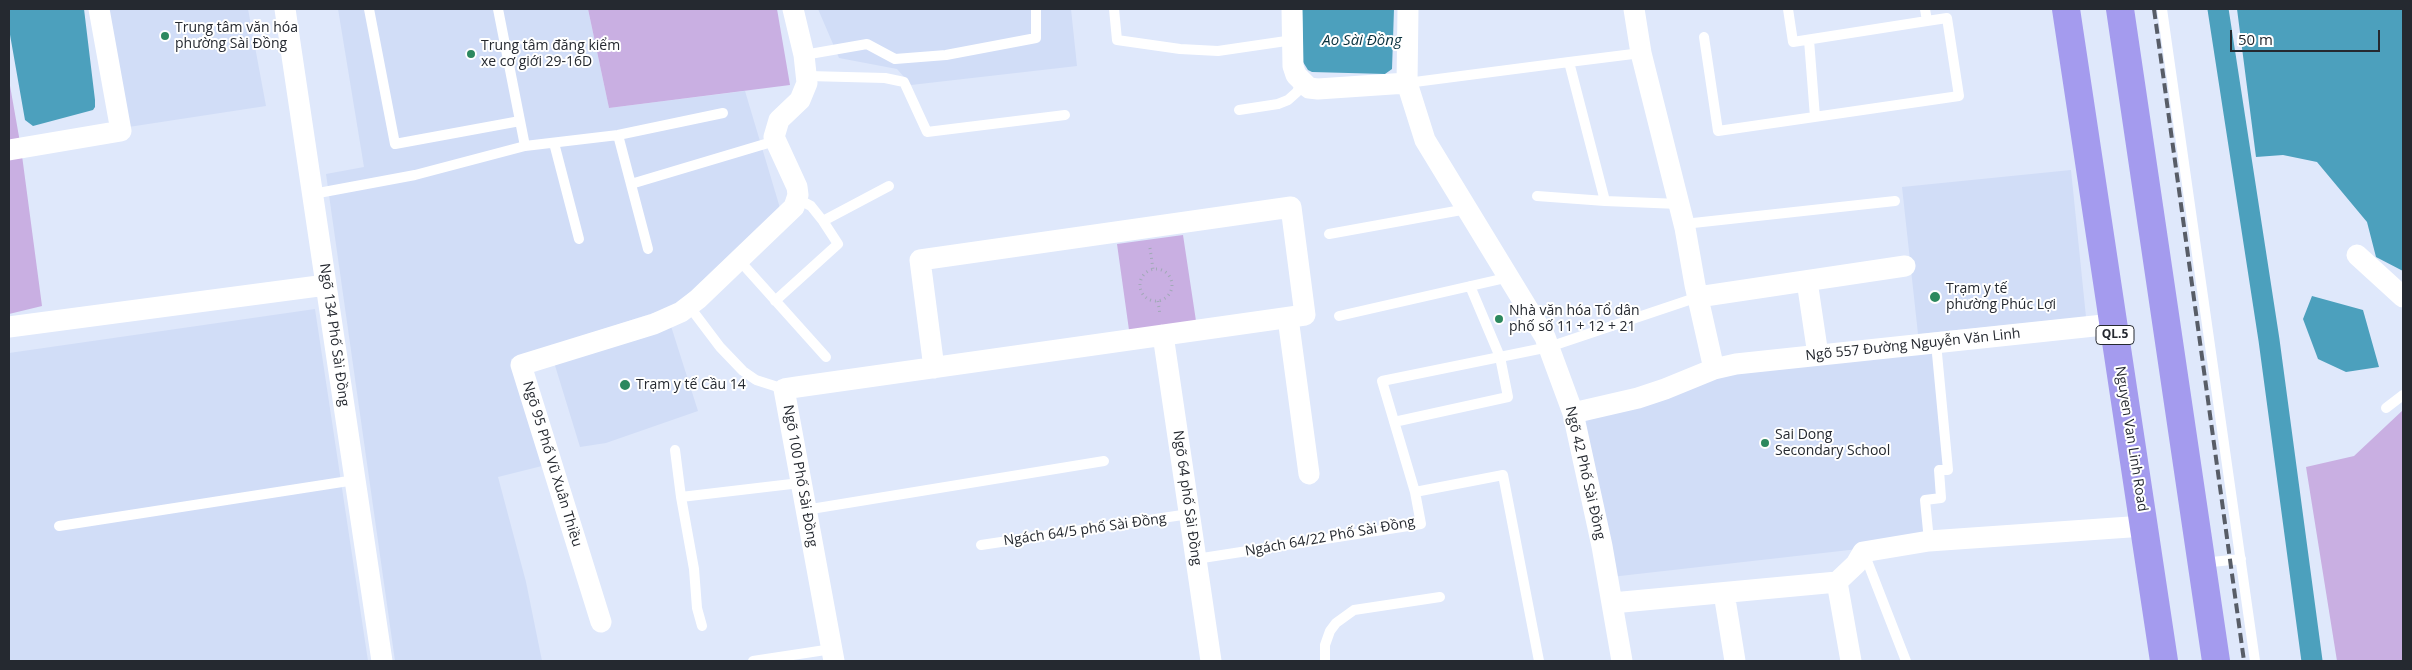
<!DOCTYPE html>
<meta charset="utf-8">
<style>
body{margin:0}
#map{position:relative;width:2412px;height:670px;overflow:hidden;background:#dfe8fb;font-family:"Open Sans",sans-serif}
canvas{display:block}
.frame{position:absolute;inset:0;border:10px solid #252930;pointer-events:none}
.scale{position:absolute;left:2230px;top:30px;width:150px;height:22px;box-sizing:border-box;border:2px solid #252930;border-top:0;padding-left:6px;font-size:15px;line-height:18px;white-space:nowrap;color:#252930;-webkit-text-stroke:4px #fff;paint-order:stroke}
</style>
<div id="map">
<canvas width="2412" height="670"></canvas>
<div class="frame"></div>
<div class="scale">50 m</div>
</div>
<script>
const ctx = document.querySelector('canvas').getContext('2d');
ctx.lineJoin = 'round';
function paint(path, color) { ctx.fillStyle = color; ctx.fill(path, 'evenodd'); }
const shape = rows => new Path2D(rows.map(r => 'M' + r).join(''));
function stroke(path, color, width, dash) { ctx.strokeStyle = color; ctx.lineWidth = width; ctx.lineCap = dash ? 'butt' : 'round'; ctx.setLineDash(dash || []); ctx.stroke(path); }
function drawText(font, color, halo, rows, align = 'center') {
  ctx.font = font + ' "Open Sans",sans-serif'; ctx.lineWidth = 4; ctx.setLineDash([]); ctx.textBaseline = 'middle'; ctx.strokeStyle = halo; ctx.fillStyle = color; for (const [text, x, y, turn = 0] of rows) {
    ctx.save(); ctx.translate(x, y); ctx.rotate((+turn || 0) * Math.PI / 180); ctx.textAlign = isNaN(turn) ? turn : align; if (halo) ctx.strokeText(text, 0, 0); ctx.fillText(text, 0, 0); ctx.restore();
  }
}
paint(shape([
 [102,9,248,9,266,106,122,128],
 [338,9,588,9,609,108,745,91,780,208,675,306,511,359,542,466,498,477,526,582,542,661,395,661,326,174,364,167],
 [818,9,1071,9,1077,66,911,85,897,69,839,58],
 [2071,170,2086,317,1918,334,1902,187],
 [315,309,368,661,9,661,9,353],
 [670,323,698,411,606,443,580,447,553,359],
 [1932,348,1945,470,1939,470,1941,498,1925,500,1929,541,1611,577,1583,416,1733,373]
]), '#d1ddf7');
paint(shape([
 [588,9,777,9,790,85,609,108],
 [9,80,21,148,42,306,9,314],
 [1183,235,1196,321,1129,330,1117,244],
 [2403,410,2403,661,2337,661,2306,467,2354,456]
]), '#c9afe2');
paint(shape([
 [9,9,84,9,95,100,95,107,93,110,33,126,25,120,9,29],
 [1302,9,1394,9,1392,69,1385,74,1312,72,1308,70,1303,62],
 [2237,9,2403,9,2403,271,2376,257,2367,222,2317,162,2283,155,2256,157],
 [2312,296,2363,310,2379,367,2346,372,2318,359,2303,319]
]), '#4ca0bd');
stroke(shape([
 [2218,9,2269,340,2312,661]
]), '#4ca0bd', 21);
stroke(shape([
 [1150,248,1153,269],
 '1140 285a16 16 0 1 1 32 0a16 16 0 1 1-32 0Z',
 [1158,301,1160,315]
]), '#a2a9b8', 3, [1, 4]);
stroke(shape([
 [369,9,395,144,520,121],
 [498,9,525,146],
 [1114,9,1117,40,1180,49,1218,51,1293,40],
 [1788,9,1793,42,1927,21,1925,9],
 [2162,9,2255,661],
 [1704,37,1718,131,1959,96,1947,18,1927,21],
 [1809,40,1815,117],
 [804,55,867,44,895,59,946,55,1036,38,1036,9],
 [1569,62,1641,53],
 [808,76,885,78,904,82,927,132,1065,115],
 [1407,83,1569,62,1605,201,1679,204],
 [1239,110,1278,104,1288,100,1297,92,1301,82],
 [618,135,648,249],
 [554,143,579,239],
 [631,184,775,141],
 [313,194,415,175,525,146,618,135,723,113],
 [1537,196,1605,201],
 [798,199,811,206,823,221,889,186],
 [1684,224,1895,201],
 [1329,234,1467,209],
 [739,260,826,357],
 [775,301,838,244,823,221],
 [689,306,720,347,743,371,756,380,784,389],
 [1339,316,1510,277],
 [2386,408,2403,395],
 [1394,422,1508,397,1500,357,1470,286],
 [675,450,681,497,800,483],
 [1415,492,1503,475,1539,661],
 [681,497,694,569,697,608,702,626],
 [805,510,1104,461],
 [59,526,355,480],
 [1929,541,1925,500,1941,498,1939,470,1948,470,1936,343],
 [981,545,1189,514],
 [1864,553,1906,661],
 [1196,559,1421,524,1415,492,1382,381,1549,347,1698,297],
 [2202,563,2241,559],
 [753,661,832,649],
 [1325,661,1325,645,1330,631,1336,623,1354,610,1440,597]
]), '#fff', 10);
stroke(shape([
 [285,9,382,661],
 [1292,9,1293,66,1296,75,1309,88,1318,89,1407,83],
 [1408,9,1407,83,1425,140,1545,337,1573,413,1602,546,1622,661],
 [1634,9,1641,53,1685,228,1695,285,1714,369],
 [9,150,121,131,99,9],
 [2357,255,2403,297],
 [1807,281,1818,355],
 [1698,297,1905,266],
 [1288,318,1309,474],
 [9,327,326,285],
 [1163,335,1211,661],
 [1573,413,1638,398,1665,389,1714,369,1736,364,2113,324],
 [1837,582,1851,661],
 [1724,593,1735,661],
 [1612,603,1837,582,1856,564,1863,552,1929,541,2144,526],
 [601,622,521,365,654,324,681,312,698,299,794,207,798,195,797,187,774,137,779,120,800,100,807,83,804,55,793,9],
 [834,661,784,389,797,387,1305,315,1291,207,920,260,934,368]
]), '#fff', 21);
stroke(shape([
 [2066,9,2164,661],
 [2120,9,2216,661]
]), '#a49bee', 28);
stroke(shape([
 [2154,9,2244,661]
]), '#585d67', 4, [10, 5]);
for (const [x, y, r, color] of [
 [165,36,5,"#2c885e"],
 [471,54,5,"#2c885e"],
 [1935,297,6,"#2c885e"],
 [1499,319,5,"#2c885e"],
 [625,385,6,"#2c885e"],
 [1765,443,5,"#2c885e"]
]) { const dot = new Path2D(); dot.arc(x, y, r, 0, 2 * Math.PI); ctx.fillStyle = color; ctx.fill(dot); stroke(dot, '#fff', 2); }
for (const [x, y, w] of [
 [2115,335,38]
]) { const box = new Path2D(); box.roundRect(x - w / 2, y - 9.5, w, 19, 4); ctx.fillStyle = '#fff'; ctx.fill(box); stroke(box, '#252930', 1); }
drawText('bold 12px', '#252930', null, [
 ["QL.5",2115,335]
]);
drawText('14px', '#252930', '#fff', [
 ["Trung tâm văn hóa",175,28],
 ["phường Sài Đồng",175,44],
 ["Trung tâm đăng kiểm",481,46],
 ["xe cơ giới 29-16D",481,62],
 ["Trạm y tế",1946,289],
 ["phường Phúc Lợi",1946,305],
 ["Nhà văn hóa Tổ dân",1509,311],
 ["phố số 11 + 12 + 21",1509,327],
 ["Trạm y tế Cầu 14",636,385],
 ["Sai Dong",1775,435],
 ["Secondary School",1775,451]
], 'left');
drawText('14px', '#252930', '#fff', [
 ["Ngõ 134 Phố Sài Đồng",334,335,82],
 ["Ngõ 557 Đường Nguyễn Văn Linh",1913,345,-6],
 ["Nguyen Van Linh Road",2131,439,81],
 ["Ngõ 95 Phố Vũ Xuân Thiều",552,464,73],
 ["Ngõ 42 Phố Sài Đồng",1585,473,77],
 ["Ngõ 100 Phố Sài Đồng",800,476,80],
 ["Ngõ 64 phố Sài Đồng",1187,498,82],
 ["Ngách 64/5 phố Sài Đồng",1085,530,-8],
 ["Ngách 64/22 Phố Sài Đồng",1330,537,-10]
]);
drawText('italic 15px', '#09313e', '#fff', [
 ["Ao Sài Đồng",1362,41]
]);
</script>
